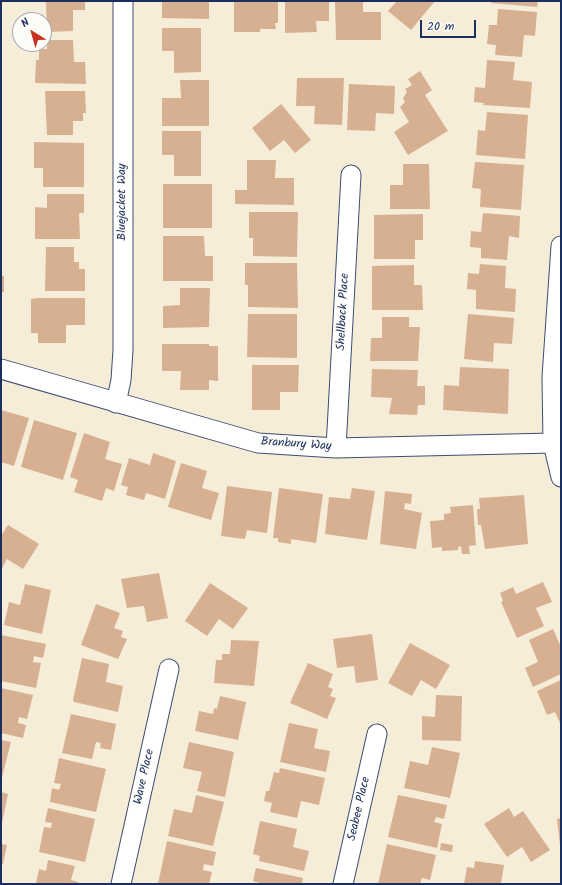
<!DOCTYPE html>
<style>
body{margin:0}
#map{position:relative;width:562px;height:885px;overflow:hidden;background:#f6edd9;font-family:Kalam,sans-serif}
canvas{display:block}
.frame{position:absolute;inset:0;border:2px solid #1b2f5e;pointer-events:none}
.north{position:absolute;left:12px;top:12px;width:40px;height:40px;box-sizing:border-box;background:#fdfcf7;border:1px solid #a3aaba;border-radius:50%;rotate:323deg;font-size:11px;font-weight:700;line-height:16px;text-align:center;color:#1b2f5e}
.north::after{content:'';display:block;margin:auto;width:14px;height:18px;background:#c8321e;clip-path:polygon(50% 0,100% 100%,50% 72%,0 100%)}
.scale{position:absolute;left:420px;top:20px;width:56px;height:18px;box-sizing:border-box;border:2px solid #1b2f5e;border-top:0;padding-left:5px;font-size:12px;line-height:14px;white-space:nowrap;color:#1b2f5e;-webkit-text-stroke:3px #fdfcf7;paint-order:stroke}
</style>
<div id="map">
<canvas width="562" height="885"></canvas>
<div class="frame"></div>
<div class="north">N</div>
<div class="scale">20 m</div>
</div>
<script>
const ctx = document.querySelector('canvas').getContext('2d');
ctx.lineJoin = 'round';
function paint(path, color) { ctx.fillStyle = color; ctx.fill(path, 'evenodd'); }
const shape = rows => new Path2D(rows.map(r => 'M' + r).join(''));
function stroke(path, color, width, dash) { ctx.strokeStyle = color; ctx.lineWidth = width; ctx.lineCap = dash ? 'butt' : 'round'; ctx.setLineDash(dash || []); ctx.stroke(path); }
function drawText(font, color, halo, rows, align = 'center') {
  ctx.font = font + ' Kalam,sans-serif'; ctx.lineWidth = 3; ctx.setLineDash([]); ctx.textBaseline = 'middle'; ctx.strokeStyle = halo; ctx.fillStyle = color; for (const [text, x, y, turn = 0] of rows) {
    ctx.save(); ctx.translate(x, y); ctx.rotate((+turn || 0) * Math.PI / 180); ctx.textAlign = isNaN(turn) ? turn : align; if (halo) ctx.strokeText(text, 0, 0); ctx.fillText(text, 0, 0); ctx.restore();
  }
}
paint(shape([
 [46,1,85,1,85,10,73,10,73,31,47,32],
 [162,1,209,1,209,19,162,18],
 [234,1,278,1,278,23,275,23,276,29,260,29,260,32,234,32],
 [285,1,329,1,329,21,316,21,317,32,285,33],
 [335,1,363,1,363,12,381,12,381,40,336,40],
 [397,1,435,1,411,30,388,11],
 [491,1,538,1,537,7,491,3],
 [498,9,537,12,535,36,524,35,522,57,495,55,496,45,487,44,489,25,497,25],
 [162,28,201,28,201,72,174,73,174,51,162,51],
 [47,40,73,40,74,62,85,62,86,84,35,83,36,60,39,60,39,49,47,49],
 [487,60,515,62,513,80,532,82,530,108,483,105,484,103,474,102,475,87,485,88],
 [420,71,432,90,425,95,448,131,408,155,394,132,409,122,400,107,405,102,403,98,407,92,405,89,412,85,408,79],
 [297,78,344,78,342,125,314,124,315,106,296,106],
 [180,80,209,80,209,126,162,126,162,98,181,98],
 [349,84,395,86,394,114,376,113,375,131,347,130],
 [45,91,85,91,86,113,83,113,83,121,73,121,73,135,47,135],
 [281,104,311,140,295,153,284,140,270,151,252,128],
 [487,112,528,115,525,159,476,155,478,130,485,131],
 [162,131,201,131,201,176,174,176,174,155,162,155],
 [34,142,84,143,84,187,43,187,43,168,34,168],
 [247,160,276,160,275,178,294,178,294,205,235,204,235,190,247,190],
 [475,162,524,165,521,210,480,207,481,189,472,188],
 [403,164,429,164,430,209,390,209,390,185,403,185],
 [163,184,212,184,212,228,163,228],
 [47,194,84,194,84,213,79,213,80,239,35,239,35,207,47,208],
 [249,212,298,212,297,257,253,256,253,238,249,238],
 [483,213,520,216,519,238,509,236,507,260,481,258,481,248,470,247,471,231,481,232],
 [423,214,423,240,415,240,415,259,374,259,374,215],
 [163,236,204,236,205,256,213,256,213,281,163,281],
 [46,247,74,247,74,262,79,262,79,269,85,269,85,291,45,291],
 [245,263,297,263,298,308,248,307,248,285,245,285],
 [480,264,506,266,505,288,516,289,515,312,476,309,476,290,467,289,468,273,479,274],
 [414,265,414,285,422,285,423,310,372,310,372,266],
 [1,276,4,276,4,292,1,292],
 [180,288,210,288,209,327,163,328,163,306,180,305],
 [38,298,85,298,85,325,66,325,66,343,38,343,38,333,31,333,31,299],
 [248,314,297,314,297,358,247,357],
 [468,314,514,318,512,344,494,343,493,362,464,359],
 [382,317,409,317,409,327,420,327,418,361,370,361,371,338,382,338],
 [162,344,209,344,209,346,218,346,218,381,209,380,209,390,180,390,181,371,162,371],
 [252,365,299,365,298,392,280,392,280,410,252,410],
 [460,367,509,369,508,414,443,410,444,385,459,386],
 [372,369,418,370,417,386,425,386,425,405,418,405,417,415,389,414,392,398,371,397],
 [1,410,29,418,14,466,1,462],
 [34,420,77,433,63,480,21,467],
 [84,433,110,442,105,459,122,464,114,491,106,488,102,501,74,492,78,480,70,477],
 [153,453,176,461,165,499,146,493,144,500,126,495,128,487,121,485,129,458,150,465],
 [181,463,207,471,202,488,219,493,211,520,168,507],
 [227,486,272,492,267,533,247,530,245,539,221,536],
 [279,488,323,494,316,543,291,539,291,544,278,542,278,538,273,538],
 [352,488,375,491,367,540,325,534,329,497,350,499],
 [385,491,412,494,411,504,405,503,404,509,422,513,416,549,380,544],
 [524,495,528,544,485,549,481,525,478,525,477,509,480,509,479,498],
 [473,505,476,545,469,546,470,554,462,554,461,546,458,547,458,550,442,551,442,547,432,548,430,521,444,520,444,514,451,513,450,507],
 [8,525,39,544,23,569,7,559,1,570,1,536],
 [159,573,168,618,147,622,144,606,127,608,121,579],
 [543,582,552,602,536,608,544,626,517,638,501,602,503,601,500,593,513,587,516,594],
 [210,583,248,608,233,629,219,619,207,636,185,621],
 [25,584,51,590,42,634,4,625,9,602,20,605],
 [96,604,120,613,114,628,123,631,121,637,127,639,118,659,81,645],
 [553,629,561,647,561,674,533,687,525,668,538,662,529,640],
 [372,634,378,680,356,683,354,666,337,668,333,639],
 [1,635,46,644,43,658,34,656,33,662,41,663,36,688,1,681],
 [231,640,259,641,254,686,214,683,216,660,222,660,222,654,230,654],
 [410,643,450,665,436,689,421,680,412,696,388,683],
 [82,658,109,664,106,682,123,686,118,712,74,702,73,700],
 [308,663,333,674,328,687,333,689,330,696,336,698,327,719,290,703],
 [561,680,561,725,555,712,547,715,537,691],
 [1,688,33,695,27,719,19,717,18,723,26,725,23,738,1,733],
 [436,695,462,696,461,741,422,740,422,716,435,717],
 [220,696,246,702,238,740,195,731,199,711,213,714,214,708,217,709],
 [71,714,116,724,111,750,100,748,101,743,96,742,92,759,62,753],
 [289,723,318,729,314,748,330,751,326,772,280,762],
 [1,740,11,742,2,777,1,777],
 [189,742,234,752,225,797,197,791,202,772,183,768],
 [432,747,460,753,450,798,404,788,410,761,428,765],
 [59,758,106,769,96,812,50,802,52,788,59,790,61,784,54,783],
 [280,768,325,778,319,805,301,801,297,818,270,812,272,803,264,801,266,791,269,791,274,772,279,773],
 [1,792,8,794,2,823,1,823],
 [196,795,224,802,213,846,168,836,174,809,192,813],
 [398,795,447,805,444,819,436,817,434,822,442,824,437,848,388,837],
 [48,808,95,819,85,862,39,852,44,827,51,828,52,823,45,822],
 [509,808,514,817,523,811,550,850,531,862,522,847,507,857,484,824],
 [561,818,561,845,560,845,557,819],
 [260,821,297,829,293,847,309,851,304,871,259,861,260,856,253,854],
 [167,841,216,852,213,866,204,864,203,870,212,872,209,884,158,884],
 [441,843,453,845,452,852,440,850],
 [1,844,7,845,3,864,1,864],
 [387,844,436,855,430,880,422,878,420,884,378,884],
 [48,860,75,866,71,880,78,882,77,884,36,883,39,869,46,871],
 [475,861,504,865,501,884,464,884,467,867,474,868],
 [256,868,303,878,302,884,259,884,260,883,253,881]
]), '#d7b092');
const street = shape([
 [561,246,552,377,553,443,561,477],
 [1,369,258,443,336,448,553,443],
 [116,403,121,380,123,350,123,1],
 [336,448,351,175],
 [121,884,169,669],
 [343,884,377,734]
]);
stroke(street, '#3c4c70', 21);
stroke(street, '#fff', 19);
drawText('12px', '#1b2f5e', '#fdfcf7', [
 ["Bluejacket Way",123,202,-90],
 ["Shellback Place",344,312,-87],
 ["Branbury Way",296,445,4],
 ["Wave Place",145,777,-77],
 ["Seabee Place",360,809,-77]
]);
</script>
